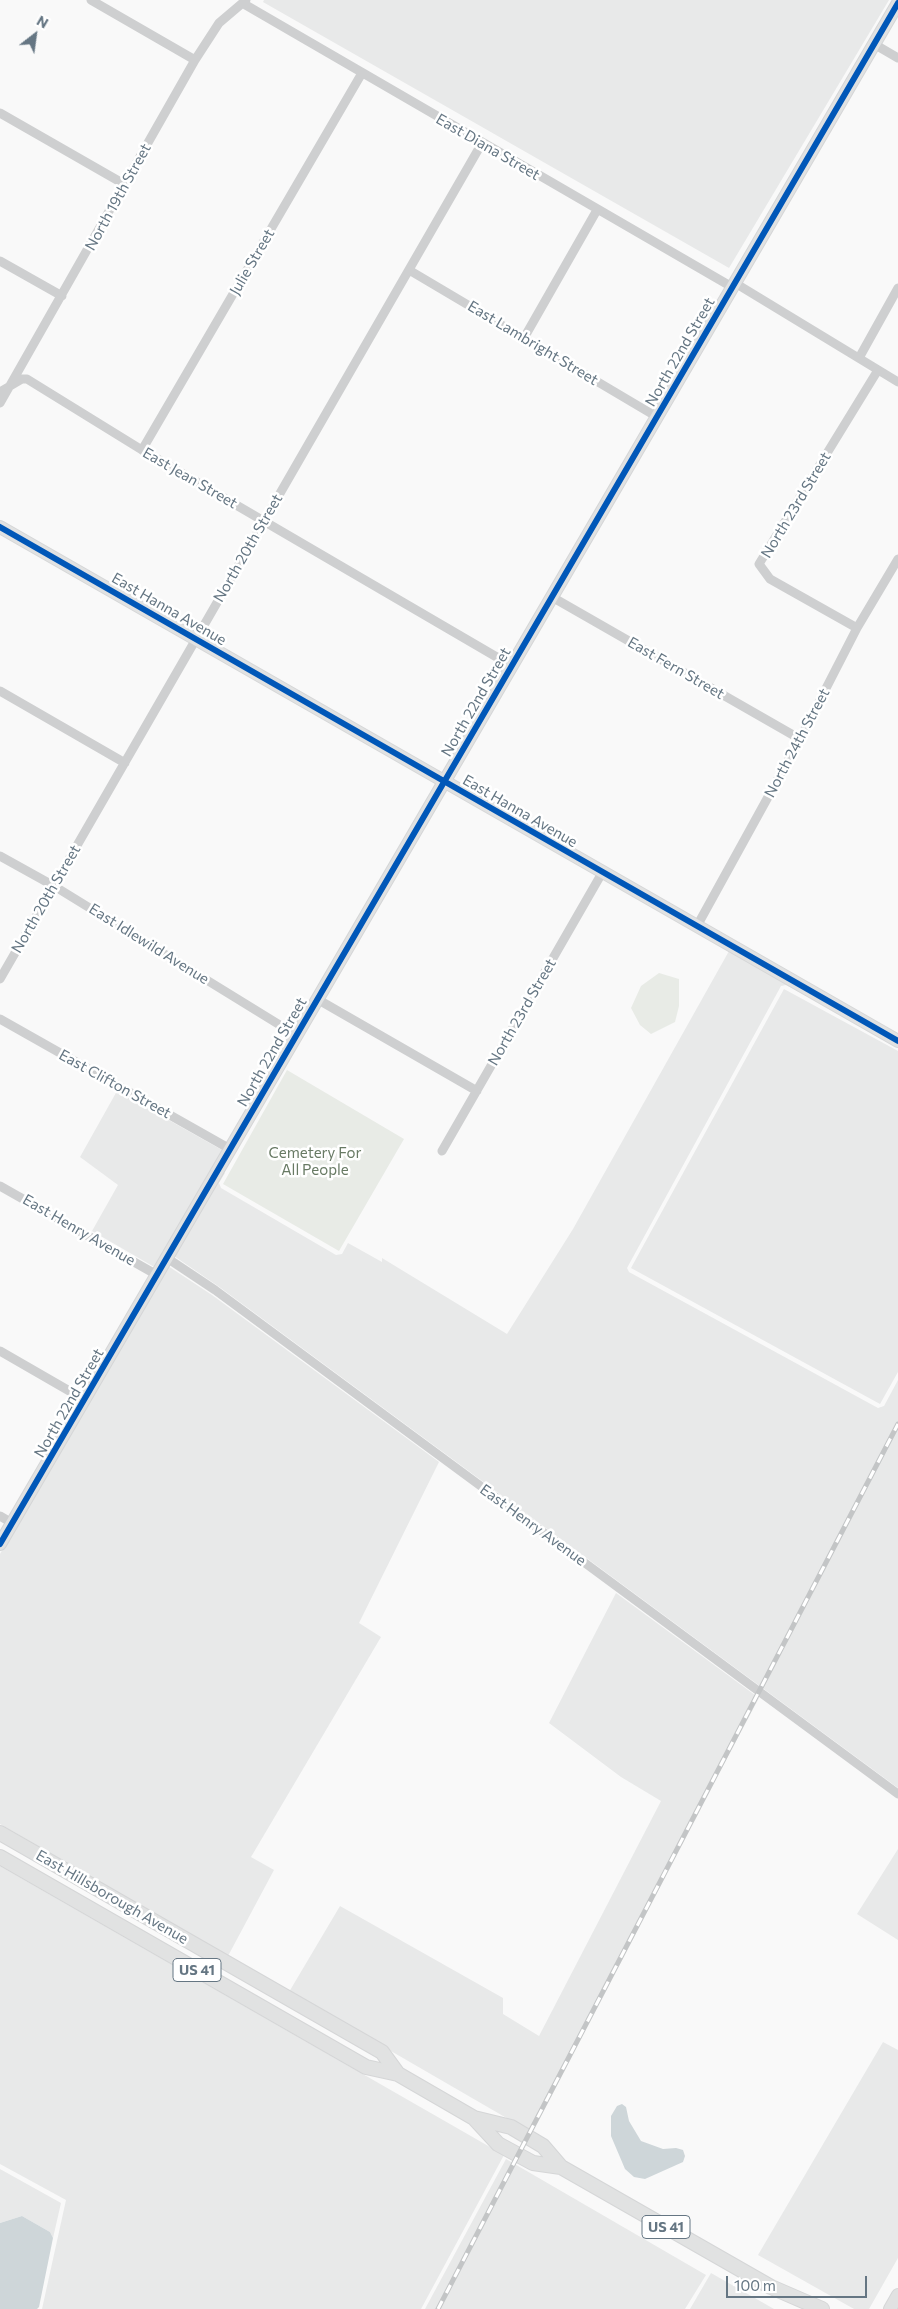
<!DOCTYPE html>
<style>
body{margin:0}
#map{position:relative;width:898px;height:2309px;overflow:hidden;background:#f9f9f9;font-family:Commissioner,sans-serif}
canvas{display:block}
.north{position:absolute;left:10px;top:10px;width:50px;height:50px;-webkit-text-stroke:4px #fff;paint-order:stroke;rotate:30deg;font-size:14px;font-weight:700;line-height:20px;text-align:center;color:#657683}
.north::after{content:'';display:block;margin:auto;width:18px;height:22px;background:#657683;clip-path:polygon(50% 0,100% 100%,50% 72%,0 100%)}
.scale{position:absolute;left:726px;top:2276px;width:141px;height:22px;box-sizing:border-box;border:2px solid #657683;border-top:0;padding-left:6px;font-size:15px;line-height:18px;white-space:nowrap;color:#657683;-webkit-text-stroke:4px #fff;paint-order:stroke}
</style>
<div id="map">
<canvas width="898" height="2309"></canvas>
<div class="north">N</div>
<div class="scale">100 m</div>
</div>
<script>
const ctx = document.querySelector('canvas').getContext('2d');
ctx.lineJoin = 'round';
function paint(path, color) { ctx.fillStyle = color; ctx.fill(path, 'evenodd'); }
const shape = rows => new Path2D(rows.map(r => 'M' + r).join(''));
function stroke(path, color, width, dash) { ctx.strokeStyle = color; ctx.lineWidth = width; ctx.lineCap = dash ? 'butt' : 'round'; ctx.setLineDash(dash || []); ctx.stroke(path); }
function drawText(font, color, halo, rows, align = 'center') {
  ctx.font = font + ' Commissioner,sans-serif'; ctx.lineWidth = 5; ctx.setLineDash([]); ctx.textBaseline = 'middle'; ctx.strokeStyle = halo; ctx.fillStyle = color; for (const [text, x, y, turn = 0] of rows) {
    ctx.save(); ctx.translate(x, y); ctx.rotate((+turn || 0) * Math.PI / 180); ctx.textAlign = isNaN(turn) ? turn : align; if (halo) ctx.strokeText(text, 0, 0); ctx.fillText(text, 0, 0); ctx.restore();
  }
}
paint(shape([
 [264,0,889,0,729,268,263,2],
 [729,951,831,1009,786,985,781,986,627,1268,629,1272,878,1408,884,1406,898,1380,898,1788,218,1286,174,1256,223,1172,225,1173,219,1183,221,1188,336,1255,342,1254,348,1243,382,1262,382,1258,507,1334,573,1229],
 [784,989,898,1051,898,1372,880,1404,631,1268],
 [117,1091,222,1150,156,1268,92,1231,118,1185,80,1157],
 [168,1266,212,1295,439,1462,359,1623,381,1637,251,1857,274,1870,228,1956,0,1824,0,1554],
 [616,1593,759,1698,529,2131,289,1992,340,1906,503,1998,503,2014,539,2036,661,1801,621,1777,549,1723],
 [898,1849,898,1940,857,1914],
 [0,1866,504,2155,421,2309,42,2309,66,2200,0,2164],
 [883,2042,898,2050,898,2258,869,2309,854,2309,758,2255],
 [506,2159,706,2275,685,2309,425,2309],
 [0,2169,61,2203,53,2238,50,2232,22,2216,0,2223],
 [711,2273,774,2309,690,2309]
]), '#e8e9e9');
paint(shape([
 [659,973,679,979,679,1006,675,1022,651,1034,640,1025,631,1008,641,986],
 [287,1070,404,1139,339,1251,223,1184]
]), '#e8ebe6');
paint(shape([
 [622,2104,626,2107,629,2121,641,2141,663,2149,676,2148,683,2150,685,2156,683,2162,645,2179,634,2177,625,2169,611,2136,611,2116,617,2106],
 [22,2216,50,2232,53,2238,39,2307,37,2309,0,2309,0,2223]
]), '#ced6d9');
const secondary = shape([
 [0,527,898,1041],
 [0,1544,898,3],
 [890,2309,898,2295]
]);
const primary = shape([
 [0,1833,382,2052,398,2074],
 [0,1857,366,2067,398,2074,474,2118,511,2127,543,2146,561,2167,771,2287,822,2309],
 [474,2118,498,2144,533,2163,561,2167]
]);
stroke(secondary, '#d5d6d7', 14);
stroke(primary, '#d5d6d7', 16);
stroke(shape([
 [91,0,195,60],
 [244,4,732,287],
 [874,44,898,58],
 [0,113,124,184],
 [0,261,62,296],
 [409,270,657,417],
 [735,283,898,382],
 [524,338,597,210],
 [859,358,898,288],
 [0,392,22,379,27,379,142,450,512,666],
 [0,403,195,60,219,23,246,0],
 [142,450,362,73],
 [552,597,800,739],
 [857,628,770,579,759,564,878,370],
 [0,691,125,763],
 [0,856,54,886,296,1035],
 [697,926,800,739,857,628,898,559],
 [0,979,482,143],
 [317,999,477,1091],
 [0,1019,230,1149],
 [442,1151,602,873],
 [0,1186,157,1275],
 [167,1258,215,1290,898,1794],
 [0,1351,85,1400],
 [0,1516,12,1523]
]), '#cecfd0', 9);
stroke(secondary, '#e1e2e2', 12);
stroke(primary, '#e1e2e2', 14);
const rail = shape([
 [438,2309,898,1424]
]);
stroke(rail, '#c3c5c6', 5);
stroke(rail, '#fff', 3, [9]);
stroke(shape([
 [0,527,898,1041],
 [0,1544,898,3]
]), '#0057b8', 6);
for (const [x, y, w] of [
 [197,1970,48],
 [666,2227,48]
]) { const box = new Path2D(); box.roundRect(x - w / 2, y - 11.5, w, 23, 4); ctx.fillStyle = '#fff'; ctx.fill(box); stroke(box, '#657683', 1); }
drawText('bold 14px', '#657683', null, [
 ["US 41",197,1970],
 ["US 41",666,2227]
]);
drawText('15px', '#657683', '#fff', [
 ["East Diana Street",488,147,30],
 ["North 19th Street",118,197,-61],
 ["Julie Street",252,262,-60],
 ["East Lambright Street",533,343,31],
 ["North 22nd Street",680,352,-60],
 ["East Jean Street",190,478,30],
 ["North 23rd Street",796,505,-59],
 ["North 20th Street",248,548,-60],
 ["East Hanna Avenue",169,609,30],
 ["East Fern Street",676,668,30],
 ["North 22nd Street",476,702,-60],
 ["North 24th Street",797,743,-62],
 ["East Hanna Avenue",520,811,30],
 ["North 20th Street",46,899,-60],
 ["East Idlewild Avenue",149,944,32],
 ["North 23rd Street",522,1012,-60],
 ["North 22nd Street",272,1052,-60],
 ["East Clifton Street",115,1084,29],
 ["East Henry Avenue",79,1230,30],
 ["North 22nd Street",69,1403,-60],
 ["East Henry Avenue",533,1525,36],
 ["East Hillsborough Avenue",112,1897,30]
]);
drawText('15px', '#687a64', '#fff', [
 ["Cemetery For",315,1153],
 ["All People",315,1170]
]);
</script>
